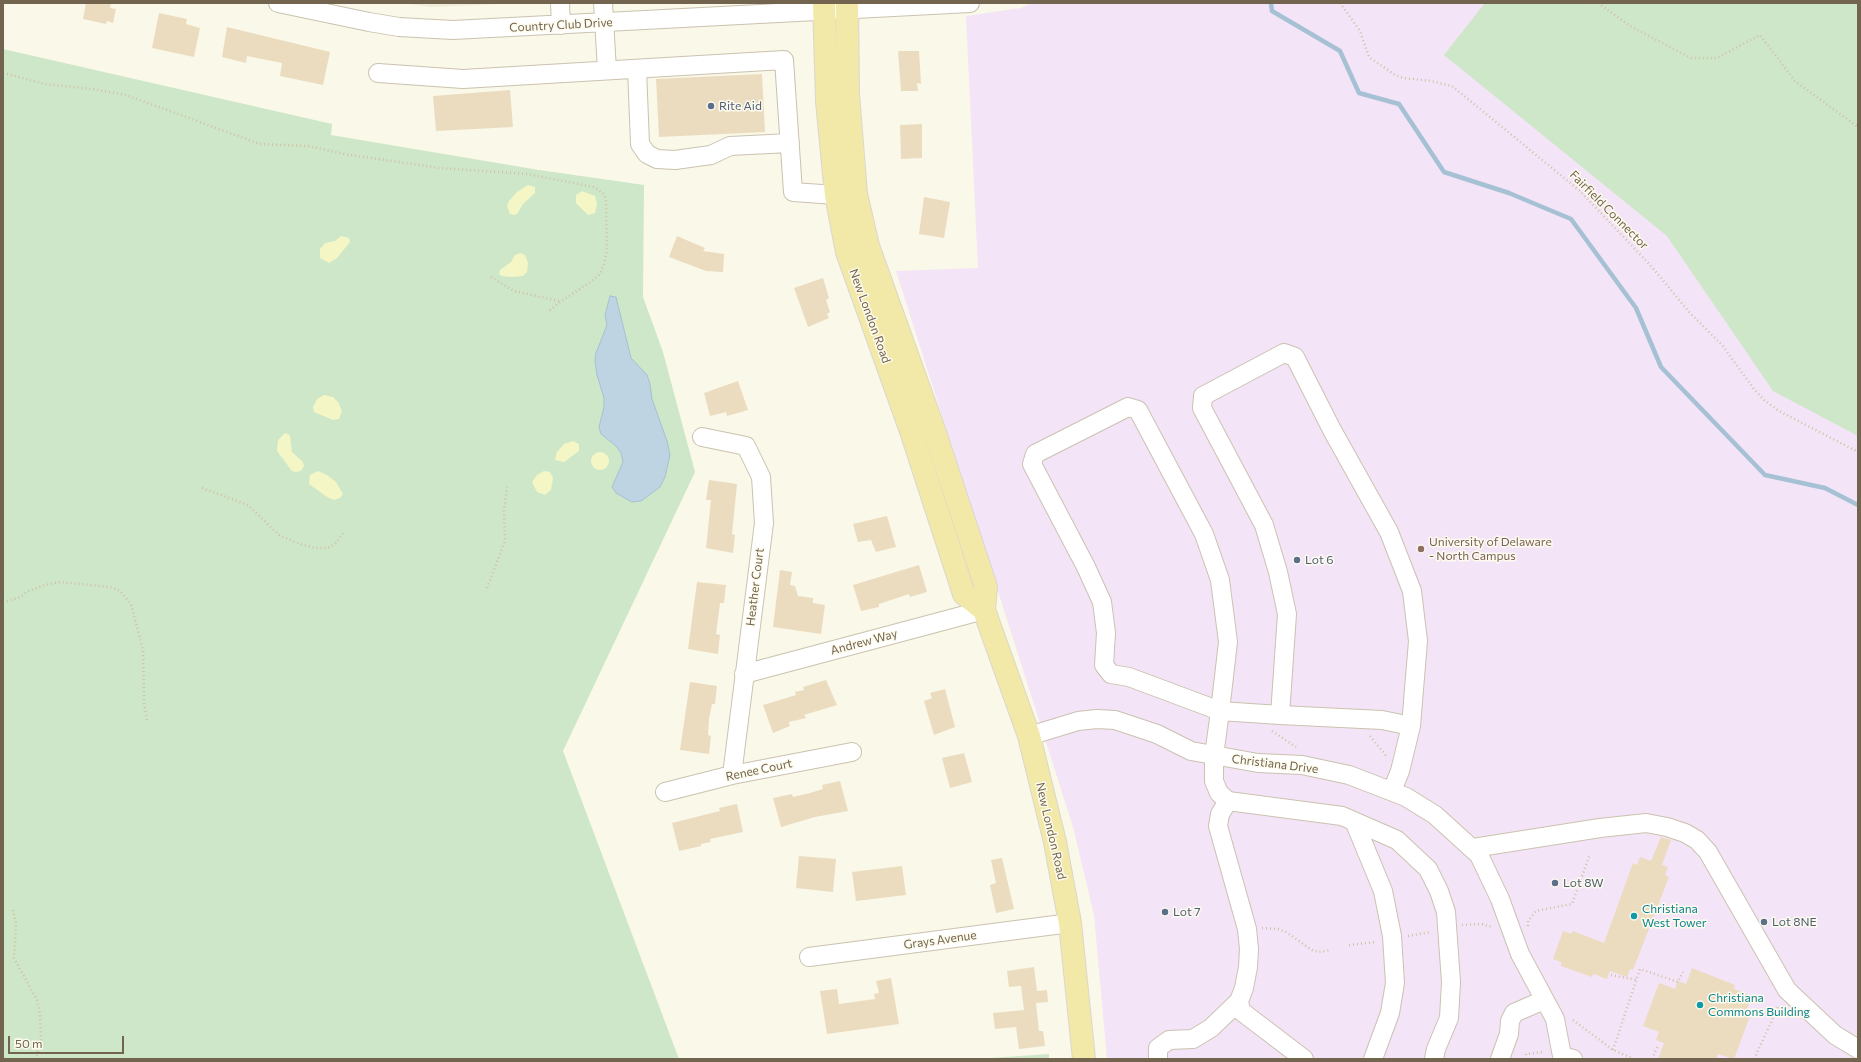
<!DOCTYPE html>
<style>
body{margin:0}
#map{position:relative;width:1861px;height:1062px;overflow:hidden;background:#faf8e8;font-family:Commissioner,sans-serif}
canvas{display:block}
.frame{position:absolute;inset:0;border:4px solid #72644e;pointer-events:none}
.scale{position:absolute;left:8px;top:1036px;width:116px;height:18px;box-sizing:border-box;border:2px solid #72644e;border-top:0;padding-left:5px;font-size:12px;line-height:14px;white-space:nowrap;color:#72644e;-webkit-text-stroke:3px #fdfbee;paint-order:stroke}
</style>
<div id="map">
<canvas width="1861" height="1062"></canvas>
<div class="frame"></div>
<div class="scale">50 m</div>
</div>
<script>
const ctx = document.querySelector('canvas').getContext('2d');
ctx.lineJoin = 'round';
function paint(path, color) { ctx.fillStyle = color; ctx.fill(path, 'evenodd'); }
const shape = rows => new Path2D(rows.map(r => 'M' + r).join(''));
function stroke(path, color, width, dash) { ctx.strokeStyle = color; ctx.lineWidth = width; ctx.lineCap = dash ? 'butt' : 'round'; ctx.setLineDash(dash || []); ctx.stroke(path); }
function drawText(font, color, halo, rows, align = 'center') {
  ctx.font = font + ' Commissioner,sans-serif'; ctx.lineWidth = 3; ctx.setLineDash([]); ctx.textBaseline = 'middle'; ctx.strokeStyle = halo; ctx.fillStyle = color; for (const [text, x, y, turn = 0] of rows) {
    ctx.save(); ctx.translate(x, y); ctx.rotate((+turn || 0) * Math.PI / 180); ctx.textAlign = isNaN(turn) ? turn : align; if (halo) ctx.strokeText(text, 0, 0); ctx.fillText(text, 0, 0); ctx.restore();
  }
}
paint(shape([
 [401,3,523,3,431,7]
]), '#f1ebd7');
paint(shape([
 [1031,3,1858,3,1858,1059,1107,1059,1094,915,1073,827,896,271,978,268,966,16,1021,8]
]), '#f4e4f7');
paint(shape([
 [1485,3,1858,3,1858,436,1773,391,1667,236,1444,55],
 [3,49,332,124,331,135,539,170,644,185,643,297,663,352,695,472,563,751,679,1059,3,1059],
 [1049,1054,1049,1059,977,1059]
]), '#cde7c8');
paint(shape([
 [528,185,535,187,535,193,523,204,517,214,514,215,510,214,507,206,509,201,517,192],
 [582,191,595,196,597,204,595,213,588,215,576,203,576,195],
 [341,236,349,238,350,242,337,258,329,263,320,258,320,249,325,243,335,241],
 [521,253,525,255,528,263,527,272,523,276,512,277,502,276,499,274,500,270,511,262,515,255],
 [324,395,333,397,338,402,342,411,339,419,333,420,314,412,313,407,317,399],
 [285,433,290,435,292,452,303,462,304,466,301,471,296,472,292,471,277,451,278,440],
 [573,441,579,444,579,451,564,462,555,460,557,452,564,444],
 '591 461a9 9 0 1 1 18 0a9 9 0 1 1-18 0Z',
 [318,471,327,475,336,482,343,494,340,498,334,500,327,497,309,484,310,475],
 [544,471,550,472,553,478,551,490,545,495,537,492,532,482,537,475]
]), '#f5f6c6');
const water = shape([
 [610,296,616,297,631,358,647,375,650,384,652,399,667,441,670,455,665,477,660,487,641,501,632,502,616,493,612,487,623,462,621,453,616,446,601,434,599,427,604,407,604,398,597,375,595,360,596,353,607,325,605,315,610,296]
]);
paint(water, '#bed4e2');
stroke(water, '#a5c1d3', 1);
stroke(shape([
 [1271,3,1272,11,1340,51,1359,93,1399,104,1444,172,1509,193,1571,219,1636,308,1661,367,1765,475,1825,488,1858,505]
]), '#a5c1d3', 4.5);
paint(shape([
 [86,3,111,3,110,8,116,9,113,23,107,21,106,24,83,19],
 [159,13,187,19,186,24,200,28,194,57,152,48],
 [227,27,330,52,323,85,280,76,282,63,247,56,246,63,222,57],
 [898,51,919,51,921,84,917,83,918,91,901,91],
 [762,74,765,132,659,137,656,79],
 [510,90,513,127,436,131,433,96],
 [922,124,922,158,901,159,900,125],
 [924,197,950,202,944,238,919,234],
 [677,236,705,248,703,251,724,254,723,272,706,271,669,257],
 [823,278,829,298,826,300,830,312,827,314,829,318,808,327,794,288],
 [738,381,748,410,727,416,726,412,710,416,704,393],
 [709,480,737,484,732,534,735,535,733,553,706,548,711,500,706,500],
 [887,516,896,547,876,552,871,540,858,542,853,524],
 [919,565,927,592,910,597,909,594,879,604,879,607,861,611,853,585],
 [780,570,792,572,790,585,795,586,798,596,813,598,813,603,825,605,821,634,773,627],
 [697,582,726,585,724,603,720,603,718,619,716,634,720,635,718,654,688,649],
 [826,680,837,705,804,715,806,718,789,722,790,726,773,733,763,705,796,695,795,692,804,690,803,687],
 [690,682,717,686,715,704,712,704,709,719,708,735,711,736,709,754,680,750],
 [945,689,955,727,934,735,924,701,932,698,930,693],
 [964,753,972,782,950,788,942,758],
 [840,781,848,811,815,817,781,827,773,798,792,794,793,797,810,793,823,789,822,785],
 [737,804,743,832,710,839,711,842,701,844,701,846,679,851,672,823,720,811,719,808],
 [1661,837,1671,840,1662,865,1668,867,1665,875,1669,877,1633,970,1630,969,1627,977,1610,971,1607,979,1593,974,1592,977,1561,966,1561,962,1553,959,1563,931,1571,934,1573,931,1604,943,1633,863,1637,865,1640,857,1651,861],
 [799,856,836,859,833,892,796,888],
 [1002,858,1014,909,996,913,990,885,996,883,991,860],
 [902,866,906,895,856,901,852,872],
 [1034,967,1037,991,1047,990,1048,1002,1036,1003,1039,1031,1043,1031,1045,1046,1019,1049,1016,1027,995,1029,993,1013,1024,1010,1021,986,1009,987,1007,971],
 [1692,968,1735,985,1734,989,1752,996,1745,1014,1750,1016,1734,1059,1718,1054,1716,1059,1658,1059,1664,1043,1656,1040,1659,1032,1643,1026,1659,983,1675,989,1678,981,1686,984],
 [891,978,899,1024,827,1034,820,991,837,989,839,1004,875,999,874,994,879,993,876,981]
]), '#ebdcc0');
const minor = shape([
 [278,3,369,22,399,27,453,30,970,3],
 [560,3,561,25],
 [603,3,607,70],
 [637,69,640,144,647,154,657,159,675,160,711,155,730,146,790,143],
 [378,73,463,79,784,60,793,192,836,195],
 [1128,407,1138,410,1204,534,1220,580,1228,642,1220,711,1129,677,1111,674,1104,665,1106,633,1102,602,1086,567,1032,464,1035,454,1128,407],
 [702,437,746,446,761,477,764,523,732,775],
 [744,674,984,610],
 [1280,715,1220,711,1214,756,1214,781,1219,793,1228,801,1342,816,1397,840,1428,869,1439,891,1446,912,1451,982,1449,1018,1436,1049,1434,1059],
 [1029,736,1078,721,1097,719,1115,720,1157,734,1191,751,1258,763,1302,765,1349,775,1406,797,1435,815,1479,855,1500,899,1520,954,1555,1019,1562,1056,1573,1059],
 [1392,791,1400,771,1411,726,1418,641,1412,591,1389,532,1332,430,1295,357,1284,353,1203,396,1202,408,1264,525,1278,572,1287,614,1280,715,1382,720,1411,726],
 [665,792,732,775,852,752],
 [1228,801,1220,814,1218,826,1247,929,1249,949,1248,967,1244,988,1239,1001,1241,1011,1304,1059],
 [1354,821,1383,891,1392,936,1395,983,1390,1013,1373,1059],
 [1473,848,1600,828,1646,823,1667,827,1685,833,1697,840,1708,852,1787,990,1835,1035,1858,1049],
 [809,957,1070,923],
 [1158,1059,1158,1048,1169,1040,1193,1039,1211,1028,1239,1001],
 [1500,1059,1509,1034,1510,1021,1514,1013,1544,1000]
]);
const major = shape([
 [824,3,827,101,836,195,847,252,912,434,964,594,984,610],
 [847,3,848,94,856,194,868,246,933,427,986,587,984,610,1029,736,1055,842,1070,923,1084,1059]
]);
stroke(minor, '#cbc2af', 20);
stroke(major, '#dad7d1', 24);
stroke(shape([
 [1340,3,1360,31,1369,57,1395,75,1403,78,1431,81,1452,86,1580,191,1651,266,1690,313,1722,345,1754,389,1764,400,1779,411,1858,452],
 [1598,3,1630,26,1691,58,1717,58,1760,35,1795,81,1858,127],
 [3,73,45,84,92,89,126,95,260,144,308,146,344,154,440,168,527,174,594,187,604,194,606,200,607,250,604,264,600,274,592,281,560,302,548,312],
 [491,277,514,291,559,301],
 [202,488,248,505,279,535,300,544,315,548,328,548,336,543,344,532],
 [487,588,505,541,504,511,507,487],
 [3,602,21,597,26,592,45,585,60,582,110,587,120,591,131,604,143,650,144,703,147,720],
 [1272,731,1296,747],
 [1370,736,1387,757],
 [13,910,16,923,14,958,37,1000,40,1014,41,1040,36,1059],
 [1462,925,1482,924,1492,927],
 [1528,926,1528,921,1536,911,1572,904,1590,854],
 [1262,928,1278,929,1286,932,1312,950,1318,952,1331,950],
 [1408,936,1431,932],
 [1349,945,1376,942],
 [1611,975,1637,980],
 [1573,1020,1613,1050,1634,1059],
 [1613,1050,1640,969,1678,982,1683,972],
 [1525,1059,1526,1054,1544,1052],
 [1652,1059,1658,1045],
 [1754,1059,1779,1005]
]), '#d2c1a5', 2.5, [1, 3]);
stroke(minor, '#fff', 18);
stroke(major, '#f2e8a7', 22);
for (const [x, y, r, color] of [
 [711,106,4,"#5c6f8a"],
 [1421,549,4,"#8d6e63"],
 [1297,560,4,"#5c6f8a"],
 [1555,883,4,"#5c6f8a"],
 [1165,912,4,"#5c6f8a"],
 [1634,916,4,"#0f9aa8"],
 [1764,922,4,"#5c6f8a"],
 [1700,1005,4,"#0f9aa8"]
]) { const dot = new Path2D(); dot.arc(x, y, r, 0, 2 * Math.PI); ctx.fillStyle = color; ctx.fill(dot); stroke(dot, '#fdfbee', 1.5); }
drawText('12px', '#72644e', '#fdfbee', [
 ["Country Club Drive",561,25,-3],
 ["Fairfield Connector",1609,210,45],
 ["New London Road",870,316,70],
 ["Heather Court",755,587,-83],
 ["Andrew Way",864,642,-15],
 ["Christiana Drive",1275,764,7],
 ["Renee Court",759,770,-12],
 ["New London Road",1051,831,77],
 ["Grays Avenue",940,940,-8]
]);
drawText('12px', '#4e5e75', '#fdfbee', [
 ["Rite Aid",719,106],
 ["Lot 6",1305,560],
 ["Lot 8W",1563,883],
 ["Lot 7",1173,912],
 ["Lot 8NE",1772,922]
], 'left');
drawText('12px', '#785e54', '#fdfbee', [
 ["University of Delaware",1429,542],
 ["- North Campus",1429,556]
], 'left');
drawText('12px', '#0d838f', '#fdfbee', [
 ["Christiana",1642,909],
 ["West Tower",1642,923],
 ["Christiana",1708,998],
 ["Commons Building",1708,1012]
], 'left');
</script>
